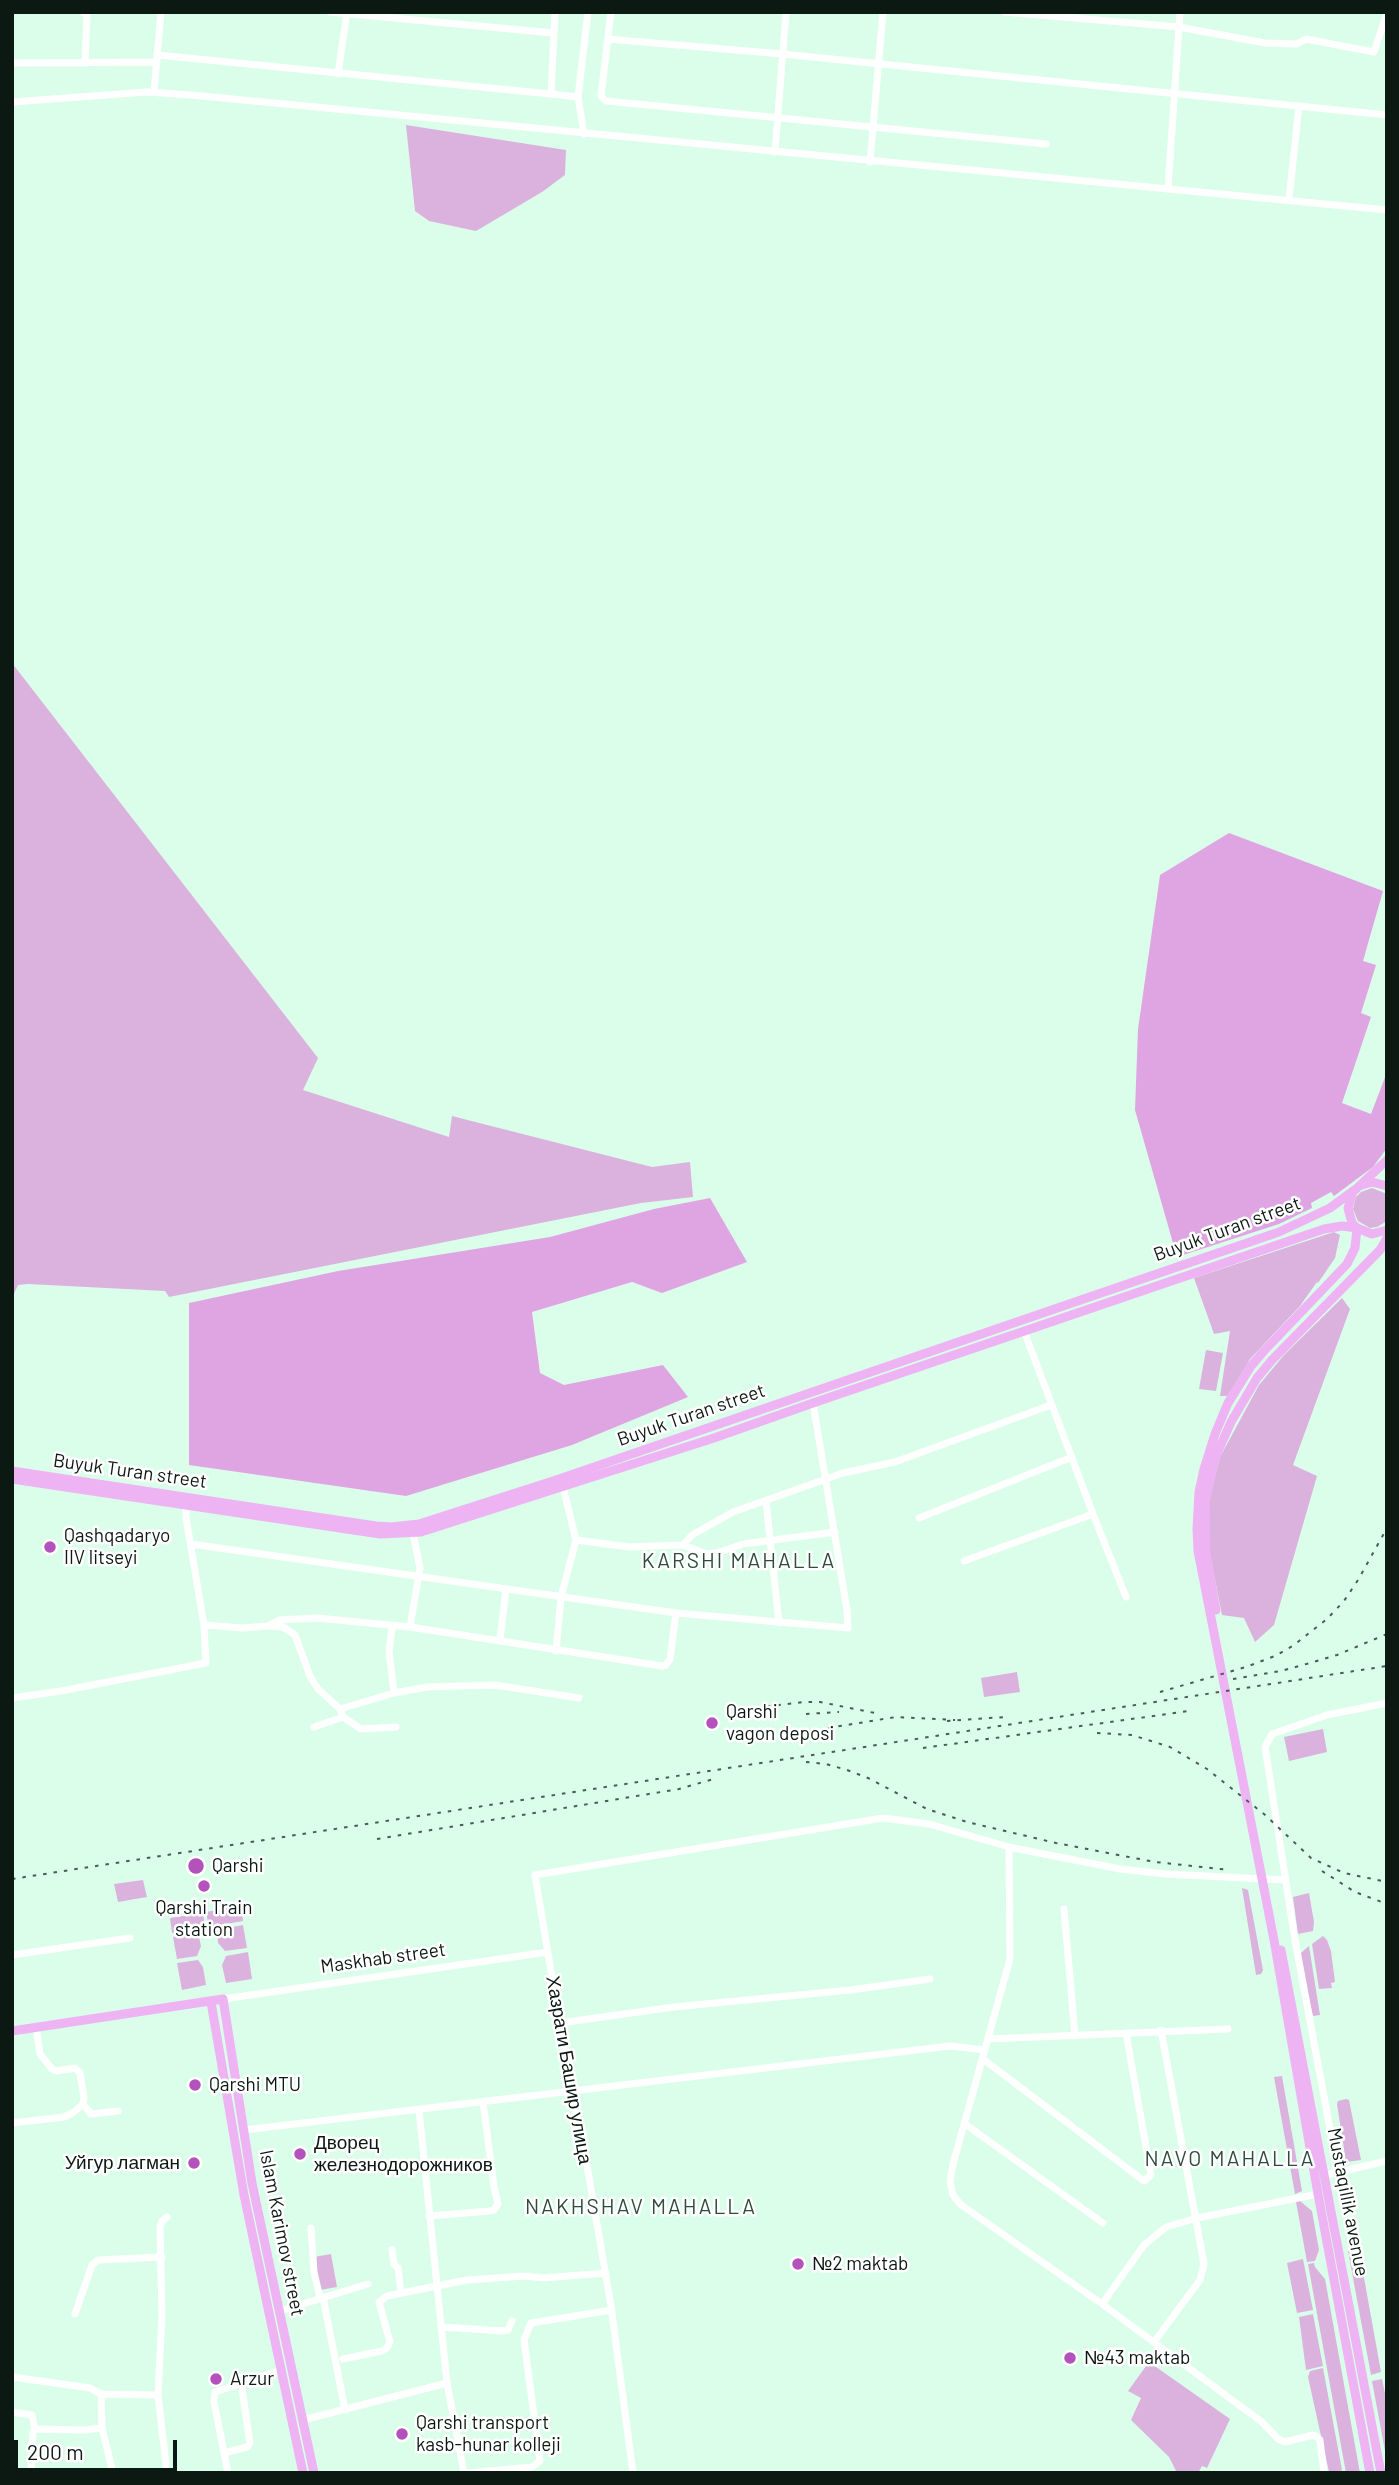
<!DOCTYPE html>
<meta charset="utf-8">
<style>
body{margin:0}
#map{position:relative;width:1399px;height:2485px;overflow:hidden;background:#dbfeea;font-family:Barlow,sans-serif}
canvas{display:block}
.frame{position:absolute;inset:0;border:14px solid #0c1912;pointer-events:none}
.scale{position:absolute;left:14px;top:2440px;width:163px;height:32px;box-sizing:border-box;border:4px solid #0c1912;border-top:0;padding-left:9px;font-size:21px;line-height:24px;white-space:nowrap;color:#0c1912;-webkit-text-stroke:5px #fff;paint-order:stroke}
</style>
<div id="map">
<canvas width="1399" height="2485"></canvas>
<div class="frame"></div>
<div class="scale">200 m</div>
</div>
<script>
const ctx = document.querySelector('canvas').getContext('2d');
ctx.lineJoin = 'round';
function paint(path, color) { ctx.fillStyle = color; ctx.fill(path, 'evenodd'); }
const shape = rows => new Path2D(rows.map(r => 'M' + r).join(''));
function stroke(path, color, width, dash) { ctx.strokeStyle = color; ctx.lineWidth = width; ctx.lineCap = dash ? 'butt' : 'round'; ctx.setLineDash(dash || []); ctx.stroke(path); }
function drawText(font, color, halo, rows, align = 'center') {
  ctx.font = font + ' Barlow,sans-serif'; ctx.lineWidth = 5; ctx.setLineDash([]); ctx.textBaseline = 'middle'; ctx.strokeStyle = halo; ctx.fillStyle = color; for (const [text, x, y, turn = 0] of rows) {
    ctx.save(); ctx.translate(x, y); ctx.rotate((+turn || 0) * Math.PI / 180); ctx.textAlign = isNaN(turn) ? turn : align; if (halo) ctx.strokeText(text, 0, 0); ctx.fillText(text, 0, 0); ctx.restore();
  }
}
paint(shape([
 [406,125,566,150,565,175,542,192,476,231,429,221,415,211],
 [12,663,318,1058,303,1090,449,1137,452,1116,652,1167,690,1162,693,1197,641,1203,169,1297,165,1291,28,1284,18,1285,12,1298],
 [1372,1188,1387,1194,1387,1221,1377,1227,1370,1228,1358,1221,1353,1209,1356,1197,1361,1192],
 [1334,1232,1340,1235,1335,1258,1318,1283,1317,1282,1300,1306,1250,1359,1228,1396,1220,1396,1230,1331,1214,1334,1194,1278],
 [1342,1298,1350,1309,1293,1465,1317,1476,1274,1625,1255,1642,1244,1618,1222,1615,1208,1544,1209,1499,1220,1457,1259,1385,1284,1355],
 [1206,1350,1223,1353,1216,1391,1199,1389],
 [1017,1672,1020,1692,984,1697,981,1678],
 [1323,1729,1327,1752,1289,1761,1284,1737],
 [143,1880,147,1897,118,1902,114,1884],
 [1242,1888,1248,1890,1263,1970,1261,1974,1256,1975],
 [1309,1893,1314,1922,1313,1931,1298,1934,1293,1897],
 [241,1906,243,1921,209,1927,206,1912],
 [203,1913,205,1927,172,1933,170,1918],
 [243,1925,247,1948,225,1951,218,1943,217,1930],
 [198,1933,201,1946,197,1956,177,1959,173,1937],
 [1323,1936,1327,1940,1331,1951,1335,1982,1331,1983,1332,1988,1319,1989,1312,1944],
 [1309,1946,1320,2015,1313,2016,1300,1958,1301,1953],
 [248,1952,252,1979,226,1983,222,1965,226,1956],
 [198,1960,203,1967,206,1985,182,1990,177,1963],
 [1282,2076,1302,2191,1295,2194,1274,2077],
 [1346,2099,1349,2100,1361,2160,1346,2162,1337,2104,1338,2101],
 [1300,2201,1312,2211,1319,2250,1315,2261,1307,2262,1296,2202],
 [1359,2250,1381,2372,1371,2375,1348,2251],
 [331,2254,337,2287,320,2290,314,2257],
 [1303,2259,1313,2310,1297,2313,1287,2263],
 [1314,2263,1315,2267,1325,2279,1360,2473,1346,2473,1308,2264],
 [1313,2314,1323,2366,1306,2370,1299,2317],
 [1149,2362,1230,2419,1207,2468,1202,2466,1198,2473,1177,2473,1169,2457,1131,2420,1141,2398,1128,2391],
 [1323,2368,1342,2470,1337,2473,1329,2472,1308,2377,1310,2371],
 [1382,2379,1387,2403,1387,2462,1372,2381]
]), '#dab2dd');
paint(shape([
 [1229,833,1383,891,1363,961,1376,965,1361,1013,1371,1017,1342,1103,1371,1114,1387,1072,1387,1148,1373,1167,1338,1193,1334,1196,1331,1192,1311,1203,1312,1208,1279,1224,1177,1257,1135,1110,1138,1029,1160,875],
 [710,1198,747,1262,662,1293,632,1282,532,1312,540,1373,564,1385,663,1365,688,1397,572,1445,406,1496,189,1465,189,1303,338,1271,550,1237,654,1209]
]), '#dea5e2');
stroke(shape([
 [83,12,87,16,85,63],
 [330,12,553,33],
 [555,12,551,94,578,97],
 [611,12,601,96,606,101,1046,144],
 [1005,12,1179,27,1265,43,1297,44,1306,39,1374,52,1387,13],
 [608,39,782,54,1387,115],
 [157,55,551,94],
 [12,63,157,62],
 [338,74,347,12],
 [154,92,161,12],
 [12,102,147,92,191,95,1387,210],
 [584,134,578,97,588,12],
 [775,152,786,12],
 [870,162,883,12],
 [1168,189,1180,12],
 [1289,199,1299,106],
 [1024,1331,1093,1514,1126,1597],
 [766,1501,779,1623],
 [919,1518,1072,1457],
 [576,1540,629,1547,683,1545,707,1554,717,1553,743,1544,835,1532],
 [191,1544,676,1613,848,1628,847,1610,813,1403],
 [683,1545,692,1535,733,1512,843,1473,895,1462,1051,1405],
 [964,1561,1093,1514],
 [204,1625,243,1628,268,1626,279,1620,317,1618,410,1627,662,1666,666,1665,670,1659,676,1613],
 [269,1626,283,1627,295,1635,310,1676,318,1689,340,1709],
 [392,1627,389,1652,394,1693],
 [410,1627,420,1568,413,1533],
 [500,1640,506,1589],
 [556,1651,561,1597,576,1540,563,1487],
 [12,1698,61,1691,206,1663,204,1625,186,1518,186,1505],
 [343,1717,361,1729,396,1727],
 [314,1727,343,1717,340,1709,394,1693,427,1687,495,1685,579,1698],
 [1009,1847,1010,1959,953,2164,950,2182,953,2195,960,2204,1102,2304,1262,2422,1278,2439,1285,2442,1313,2435,1317,2437,1320,2440,1324,2473],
 [1064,1909,1075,2036],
 [12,1955,130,1938],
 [223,1999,548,1952],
 [560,2023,674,2007,850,1990,930,1979],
 [988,2039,1228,2029],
 [983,2059,1144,2181,1151,2175,1126,2033],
 [83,2104,91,2114,118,2111],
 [419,2110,447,2383,464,2473],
 [12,2123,64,2117,74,2112,83,2104,84,2097,80,2073,75,2068,57,2071,52,2069,40,2054,36,2027],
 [965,2124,1103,2223],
 [244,2130,950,2046,985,2050],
 [1338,2172,1295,1940,1265,1747,1272,1734,1327,1715,1387,1703],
 [1325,2175,1387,2161],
 [429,2216,489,2211,494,2210,498,2204,494,2187,483,2102],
 [311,2228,314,2272,320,2298],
 [392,2250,394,2264,398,2268,401,2293],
 [323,2297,345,2410],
 [1102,2304,1144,2245,1166,2227,1197,2218,1318,2194],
 [280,2311,368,2284],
 [75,2314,92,2265,98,2260,162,2257],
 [441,2327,504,2331,508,2330,512,2321],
 [1154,2342,1200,2280,1204,2264,1161,2030],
 [343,2359,382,2351,387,2348,390,2342,379,2302,387,2296,467,2280,525,2276,543,2278,606,2273],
 [12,2377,90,2388,101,2394,158,2395],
 [101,2394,102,2428,113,2473],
 [12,2412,32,2415,35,2430],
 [303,2420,447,2383],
 [224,2453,247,2447,250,2443,241,2382],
 [166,2465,158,2395,162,2315,160,2227,162,2221,167,2217],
 [31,2470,33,2432,36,2429,83,2430,102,2428],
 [228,2473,214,2402,215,2392,281,2370],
 [469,2473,532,2467,540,2461,524,2340,531,2323,612,2310],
 [633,2473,611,2306,583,2142,571,2091,535,1875,883,1818,929,1824,1009,1847,1120,1869,1166,1874,1285,1880]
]), '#fff', 7);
stroke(shape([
 [1362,1185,1372,1182,1387,1186],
 [1352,1195,1348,1208,1352,1223,1357,1228,1372,1234,1387,1230],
 [12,1471,376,1526,391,1527,419,1524,556,1480,1279,1232,1330,1208,1356,1189,1387,1160],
 [12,1479,380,1534,421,1532,714,1438,813,1403,1324,1229,1342,1226,1357,1228,1355,1248,1347,1264,1263,1352,1251,1366,1228,1403,1215,1434,1204,1469,1199,1492,1197,1529,1198,1551,1274,1940,1318,2194,1370,2473],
 [1216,1610,1206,1554,1205,1503,1215,1458,1231,1422,1257,1378,1272,1360,1380,1250,1387,1238],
 [1281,1950,1381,2473],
 [211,2002,244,2195,303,2473],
 [12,2031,223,1999,252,2183,314,2473]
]), '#eeb3f3', 9);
stroke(shape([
 [1233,1679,1281,1671,1310,1663,1337,1655,1387,1634],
 [1160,1692,1246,1667,1275,1656,1294,1645,1327,1619,1344,1601,1358,1580,1387,1528],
 [746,1709,804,1702,820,1702,875,1713],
 [806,1714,839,1712],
 [947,1721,1005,1717],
 [828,1728,896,1717,955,1720],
 [1097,1733,1132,1735,1170,1747,1207,1769,1264,1814,1311,1858,1344,1873,1387,1882],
 [923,1748,1189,1711],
 [806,1762,826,1764,847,1770,868,1778,927,1809,967,1822,1056,1843,1155,1862,1230,1870],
 [377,1839,679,1789,717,1778],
 [1322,1871,1355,1892,1387,1904],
 [12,1879,1387,1666]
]), '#495d52', 2, [3.5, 7]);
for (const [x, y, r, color] of [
 [50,1547,7,"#b252ba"],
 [712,1723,7,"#b252ba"],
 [196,1866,9,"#b252ba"],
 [204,1886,7,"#b252ba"],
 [195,2085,7,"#b252ba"],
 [300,2154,7,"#b252ba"],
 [194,2163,7,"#b252ba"],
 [798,2264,7,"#b252ba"],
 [1070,2358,7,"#b252ba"],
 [216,2379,7,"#b252ba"],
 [402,2434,7,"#b252ba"]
]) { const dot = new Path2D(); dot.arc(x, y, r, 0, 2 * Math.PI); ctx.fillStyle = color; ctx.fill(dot); stroke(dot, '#fff', 2.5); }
drawText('19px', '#0c1912', '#fff', [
 ["Buyuk Turan street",1227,1229,-20],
 ["Buyuk Turan street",691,1415,-19],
 ["Buyuk Turan street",130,1471,8],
 ["Maskhab street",383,1958,-8],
 ["Хазрати Башир улица",569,2070,80],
 ["Mustaqillik avenue",1348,2202,79],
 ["Islam Karimov street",282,2233,79]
]);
drawText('19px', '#0c1912', '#fff', [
 ["Qashqadaryo",64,1536],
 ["IIV litseyi",64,1558],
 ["Qarshi",726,1712],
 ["vagon deposi",726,1734],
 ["Qarshi",212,1866],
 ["Qarshi Train",204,1908,"center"],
 ["station",204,1930,"center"],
 ["Qarshi MTU",209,2085],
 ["Дворец",314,2143],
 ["железнодорожников",314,2165],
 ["Уйгур лагман",180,2163,"right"],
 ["№2 maktab",812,2264],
 ["№43 maktab",1084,2358],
 ["Arzur",230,2379],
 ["Qarshi transport",416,2423],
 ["kasb-hunar kolleji",416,2445]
], 'left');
ctx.letterSpacing = '2px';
drawText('21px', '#2e4b3c', '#fff', [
 ["KARSHI MAHALLA",739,1561],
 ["NAVO MAHALLA",1230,2159],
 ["NAKHSHAV MAHALLA",641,2207]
]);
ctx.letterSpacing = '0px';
</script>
